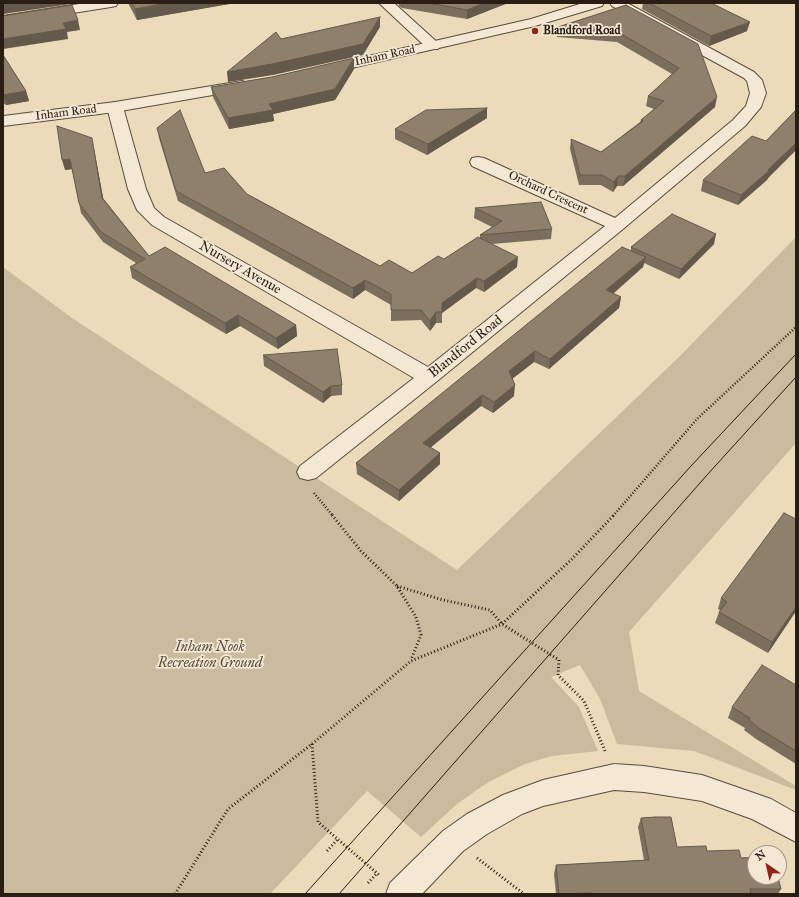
<!DOCTYPE html>
<style>
body{margin:0}
#map{position:relative;width:799px;height:897px;overflow:hidden;background:#ebdbbb;font-family:"IM FELL Great Primer",serif}
canvas{display:block}
.frame{position:absolute;inset:0;border:4px solid #291d14;pointer-events:none}
.north{position:absolute;left:747px;top:845px;width:40px;height:40px;box-sizing:border-box;background:#f2e8d3;border:1px solid #a29787;border-radius:50%;rotate:326deg;font-size:11px;font-weight:700;line-height:16px;text-align:center;color:#291d14}
.north::after{content:'';display:block;margin:auto;width:14px;height:18px;background:#8f2418;clip-path:polygon(50% 0,100% 100%,50% 72%,0 100%)}
</style>
<div id="map">
<canvas width="799" height="897"></canvas>
<div class="frame"></div>
<div class="north">N</div>
</div>
<script>
const ctx = document.querySelector('canvas').getContext('2d');
ctx.lineJoin = 'round';
function paint(path, color) { ctx.fillStyle = color; ctx.fill(path, 'evenodd'); }
const shape = rows => new Path2D(rows.map(r => 'M' + r).join(''));
function stroke(path, color, width, dash) { ctx.strokeStyle = color; ctx.lineWidth = width; ctx.lineCap = dash ? 'butt' : 'round'; ctx.setLineDash(dash || []); ctx.stroke(path); }
function drawText(font, color, halo, rows, align = 'center') {
  ctx.font = font + ' "IM FELL Great Primer",serif'; ctx.lineWidth = 3.5; ctx.setLineDash([]); ctx.textBaseline = 'middle'; ctx.strokeStyle = halo; ctx.fillStyle = color; for (const [text, x, y, turn = 0] of rows) {
    ctx.save(); ctx.translate(x, y); ctx.rotate((+turn || 0) * Math.PI / 180); ctx.textAlign = isNaN(turn) ? turn : align; if (halo) ctx.strokeText(text, 0, 0); ctx.fillText(text, 0, 0); ctx.restore();
  }
}
paint(shape([
 [796,237,796,443,629,632,639,691,796,786,796,790,694,751,617,744,600,699,580,665,551,677,579,707,598,751,552,756,525,764,487,783,457,804,421,837,367,791,270,894,3,894,3,267,72,318,457,570,680,356]
]), '#cabb9f');
const minor = shape([
 [85,3,118,3,116,6,111,7,3,24,3,16,85,3],
 [379,3,394,3,438,43,440,46,438,49,428,49,379,3],
 [610,3,627,3,754,72,762,80,766,93,761,107,745,126,623,229,436,382,316,478,308,480,300,478,297,472,300,466,414,378,152,225,137,210,128,189,107,107,109,104,115,102,121,104,123,107,146,189,154,208,164,217,428,367,605,226,472,166,470,162,472,158,478,157,484,158,615,218,733,120,746,106,750,93,747,81,744,78,612,6,610,3]
]);
const tertiary = shape([
 [583,3,604,3,602,6,535,26,325,74,320,73,318,70,320,67,325,66,531,19,583,3],
 [242,81,247,83,250,86,247,89,115,112,3,126,3,116,115,102,242,81],
 [614,764,644,766,702,775,771,799,796,813,796,842,752,819,702,801,644,792,614,790,543,806,522,814,487,834,463,851,422,894,386,894,390,883,443,831,467,814,503,795,543,780,614,764]
]);
stroke(minor, '#5a4c3e', 2);
stroke(tertiary, '#5a4c3e', 2);
stroke(shape([
 [314,493,333,516],
 [613,516,697,419,796,327]
]), '#291d14', 2.5, [1, 2]);
stroke(shape([
 [332,515,361,551,397,586,416,617,421,635,411,660],
 [397,586,443,600,490,610,502,624,559,660,558,675,584,701,605,751],
 [312,744,318,822,379,875],
 [327,851,337,840],
 [477,858,524,894],
 [368,883,377,873],
 [175,894,228,809,312,744,411,661,502,624,572,559,614,515]
]), '#291d14', 3, [1, 2.5]);
paint(minor, '#f2e8d3');
paint(tertiary, '#f2e8d3');
stroke(shape([
 [305,894,691,466,796,354],
 [339,894,707,475,796,377]
]), '#291d14', 1);
paint(shape([
 [128,3,235,3,137,20],
 [399,3,508,3,467,19,402,8,399,6],
 [643,3,711,3,747,31,709,46,642,9],
 [626,5,715,107,623,186,617,186,613,192,601,185,579,185,570,149,571,139,601,152,640,122,641,120,654,109,646,106,648,96,672,74,617,42,557,37,558,27],
 [3,55,26,91,29,101,6,105,3,103],
 [354,58,354,69,335,100,273,114,274,121,229,129,213,97,211,87,272,77],
 [796,110,796,150,768,178,767,180,738,205,701,191,703,180,766,141],
 [487,118,427,155,395,139,395,129],
 [157,128,205,173,247,194,380,266,412,273,444,259,480,238,480,235,492,227,474,218,475,208,552,229,551,239,492,244,517,267,484,292,476,288,442,313,442,323,436,323,430,331,421,320,391,321,391,305,365,290,353,299,178,201,159,138],
 [94,149,103,198,149,256,296,325,297,336,278,349,240,326,226,334,132,278,130,267,136,263,103,242,81,213,72,169,65,170],
 [714,244,679,279,644,263,643,267,613,294,621,297,619,308,549,369,534,362,512,379,514,396,493,413,481,406,430,447,440,453,440,464,399,501,357,474,356,463,631,251,631,247],
 [263,355,342,385,342,395,331,396,323,403,264,366],
 [796,519,796,611,768,653,715,623,719,612,720,610,718,609,721,598],
 [796,685,796,764,756,739,744,730,745,728,728,718,732,707],
 [641,818,677,847,707,851,741,858,781,889,778,894,556,894,554,874,556,865,644,860,638,827]
]), '#7a6e5c');
paint(shape([
 [14,3,71,3,71,4,3,14,3,5],
 [167,3,235,3,137,20,135,9],
 [484,3,508,3,467,19,467,10],
 [380,17,380,27,363,55,273,75,228,82,227,72],
 [78,20,80,30,67,32,68,39,3,49,3,39,63,23],
 [750,22,747,31,709,46,711,36],
 [354,58,354,69,335,100,273,114,274,121,229,129,228,118,269,104],
 [26,91,29,101,6,105,3,95],
 [717,97,715,107,623,186,625,176],
 [487,108,487,118,427,155,428,144],
 [92,138,94,149,105,208,102,198],
 [796,143,796,150,768,178,767,180,738,205,741,195],
 [70,159,73,169,65,170,62,160],
 [618,176,617,186,613,192,614,182],
 [716,234,714,244,679,279,681,269],
 [518,257,517,267,484,292,484,281],
 [646,257,643,267,604,301,606,290],
 [477,278,476,288,442,313,442,303],
 [365,280,365,290,353,299,353,288],
 [621,297,619,308,549,369,550,359],
 [436,312,436,323,430,331,430,321],
 [238,315,240,326,226,334,225,323],
 [296,325,297,336,278,349,276,338],
 [535,351,534,362,508,382,509,371],
 [515,385,514,396,493,413,494,402],
 [331,386,331,396,323,403,323,392],
 [482,395,481,406,423,454,423,443],
 [440,453,440,464,399,501,399,490],
 [796,607,796,611,768,653,772,642]
]), '#635a4b');
const building = shape([
 [3,3,14,3,3,5,3,3],
 [132,3,167,3,135,9,132,3],
 [428,3,484,3,467,10,428,3],
 [649,3,711,3,750,22,711,36,649,3],
 [72,5,78,20,63,23,66,29,3,39,3,16,72,5],
 [626,5,698,44,717,97,625,176,618,176,614,182,602,175,580,175,571,139,601,152,643,121,641,120,664,101,648,96,679,68,618,32,558,27,626,5],
 [380,17,363,44,272,64,227,72,276,32,281,39,380,17],
 [3,55,26,91,3,95,3,55],
 [354,58,335,89,269,104,273,110,228,118,211,87,272,77,354,58],
 [487,108,428,144,395,129,426,110,487,108],
 [180,110,205,173,224,168,247,194,380,266,389,260,412,273,438,256,444,259,478,237,518,257,484,281,477,278,442,303,442,312,436,312,430,321,421,310,391,310,391,294,365,280,353,288,176,191,157,128,180,110],
 [796,110,796,143,768,170,770,170,741,195,703,180,752,136,766,141,796,110],
 [57,126,92,138,102,198,149,256,165,247,296,325,276,338,238,315,225,323,130,267,145,259,101,232,79,203,70,159,62,160,57,126],
 [541,202,552,229,480,235,502,221,475,208,541,202],
 [672,214,716,234,681,269,631,247,672,214],
 [622,247,646,257,606,290,621,297,550,359,535,351,509,371,515,385,494,402,482,395,423,443,440,453,399,490,356,463,622,247],
 [337,349,342,385,331,386,323,392,263,355,337,349],
 [784,513,796,519,796,607,772,642,719,612,727,602,721,598,784,513],
 [762,665,796,685,796,751,760,729,749,720,750,718,732,707,762,665],
 [656,817,671,817,677,847,706,846,707,851,739,850,741,858,755,857,755,877,778,877,781,889,750,889,751,894,592,894,592,893,559,894,556,865,649,860,641,818,656,817]
]);
paint(building, '#8e806b');
stroke(building, '#635a4b', 1);
for (const [x, y, r, color] of [
 [535,31,4,"#8f2418"]
]) { const dot = new Path2D(); dot.arc(x, y, r, 0, 2 * Math.PI); ctx.fillStyle = color; ctx.fill(dot); stroke(dot, '#f2e8d3', 1.5); }
drawText('bold 12px', '#291d14', '#f2e8d3', [
 ["Blandford Road",543,31]
], 'left');
drawText('12px', '#291d14', '#f2e8d3', [
 ["Inham Road",385,56,-12],
 ["Inham Road",66,113,-7],
 ["Orchard Crescent",548,193,25]
]);
drawText('14px', '#291d14', '#f2e8d3', [
 ["Nursery Avenue",240,268,30],
 ["Blandford Road",466,347,-39]
]);
drawText('italic 14px', '#594c3e', '#f2e8d3', [
 ["Inham Nook",210,648],
 ["Recreation Ground",210,664]
]);
</script>
